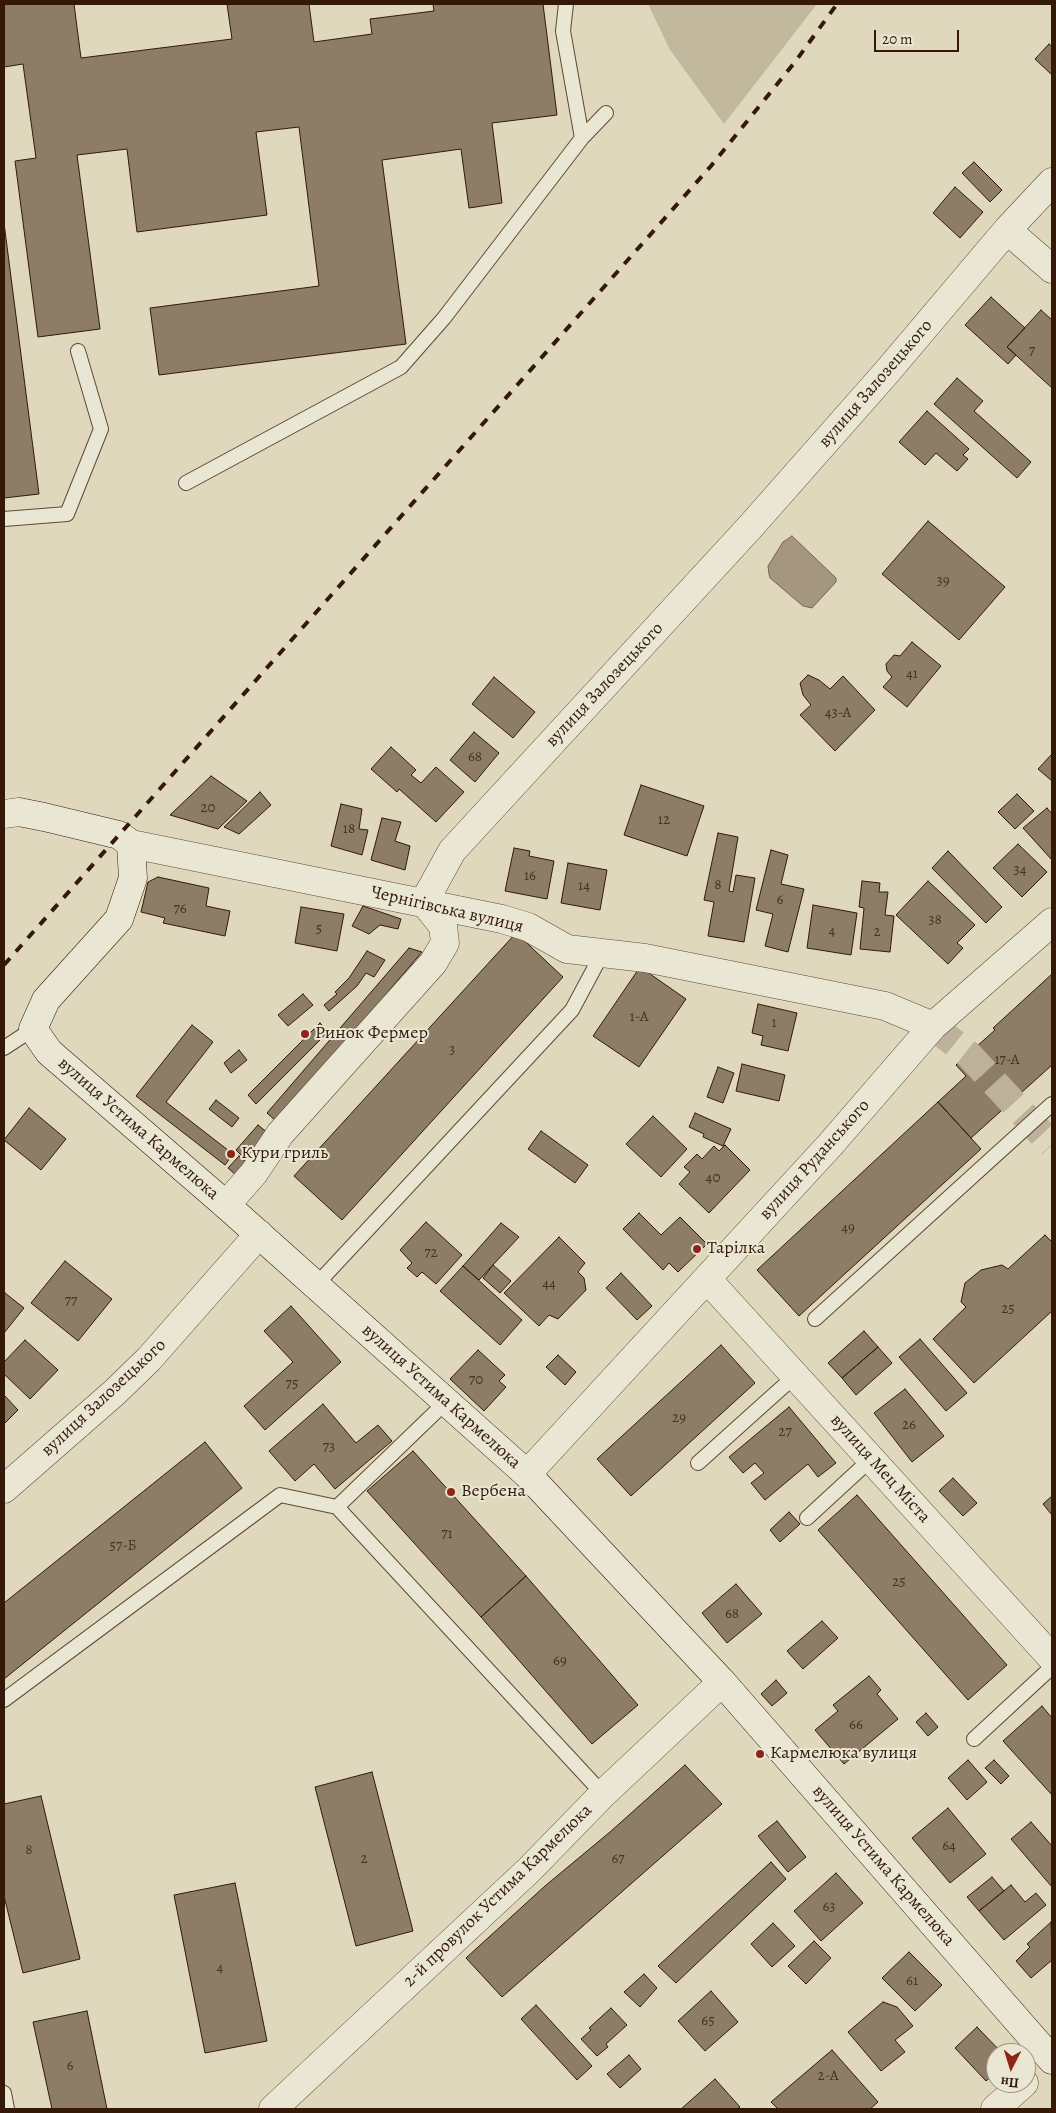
<!DOCTYPE html>
<meta charset="utf-8">
<style>
body{margin:0}
#map{position:relative;width:1056px;height:2113px;overflow:hidden;background:#dfd8bd;font-family:Alegreya,serif}
canvas{display:block}
.frame{position:absolute;inset:0;border:5px solid #341908;pointer-events:none}
.north{position:absolute;left:986px;top:2043px;width:50px;height:50px;box-sizing:border-box;background:#eae6d4;border:1px solid #a19482;border-radius:50%;rotate:185deg;font-size:14px;font-weight:700;line-height:20px;text-align:center;color:#341908}
.north::after{content:'';display:block;margin:auto;width:18px;height:22px;background:#8f2418;clip-path:polygon(50% 0,100% 100%,50% 72%,0 100%)}
.scale{position:absolute;left:874px;top:30px;width:85px;height:22px;box-sizing:border-box;border:2px solid #341908;border-top:0;padding-left:6px;font-size:15px;line-height:18px;white-space:nowrap;color:#341908;-webkit-text-stroke:4px #eae6d4;paint-order:stroke}
</style>
<div id="map">
<canvas width="1056" height="2113"></canvas>
<div class="frame"></div>
<div class="north">Пн</div>
<div class="scale">20 m</div>
</div>
<script>
const ctx = document.querySelector('canvas').getContext('2d');
ctx.lineJoin = 'round';
function paint(path, color) { ctx.fillStyle = color; ctx.fill(path, 'evenodd'); }
const shape = rows => new Path2D(rows.map(r => 'M' + r).join(''));
function stroke(path, color, width, dash) { ctx.strokeStyle = color; ctx.lineWidth = width; ctx.lineCap = dash ? 'butt' : 'round'; ctx.setLineDash(dash || []); ctx.stroke(path); }
function drawText(font, color, halo, rows, align = 'center') {
  ctx.font = font + ' Alegreya,serif'; ctx.lineWidth = 4; ctx.setLineDash([]); ctx.textBaseline = 'middle'; ctx.strokeStyle = halo; ctx.fillStyle = color; for (const [text, x, y, turn = 0] of rows) {
    ctx.save(); ctx.translate(x, y); ctx.rotate((+turn || 0) * Math.PI / 180); ctx.textAlign = isNaN(turn) ? turn : align; if (halo) ctx.strokeText(text, 0, 0); ctx.fillText(text, 0, 0); ctx.restore();
  }
}
paint(shape([
 [648,4,817,4,724,124,670,50]
]), '#c2b89e');
const water = shape([
 [792,536,836,578,836,582,812,608,803,606,770,578,769,574,768,566,783,542,792,536]
]);
paint(water, '#a5977f');
stroke(water, '#78654f', 1);
const building = shape([
 [4,4,74,4,81,58,232,39,227,4,309,4,314,42,372,34,370,19,434,11,433,4,543,4,557,115,492,123,502,203,469,208,461,149,382,160,406,344,159,375,150,308,319,286,299,127,256,132,267,215,137,232,127,149,77,155,100,329,38,337,15,161,36,158,23,64,4,67,4,4],
 [1049,44,1052,47,1052,75,1035,59,1049,44],
 [974,162,1002,190,990,202,962,173,974,162],
 [955,187,983,212,960,238,933,213,955,187],
 [4,223,39,494,4,498,4,223],
 [991,297,1025,328,1007,347,1016,355,1008,364,965,325,991,297],
 [1041,310,1052,320,1052,388,1007,347,1041,310],
 [957,378,983,401,974,411,1031,462,1017,478,934,404,957,378],
 [927,411,969,449,963,455,968,459,957,471,936,453,925,465,899,442,927,411],
 [928,521,1005,587,959,640,882,574,928,521],
 [912,642,941,666,907,707,883,687,892,677,887,671,886,664,894,655,900,656,912,642],
 [808,675,819,680,830,689,843,676,875,710,835,751,800,715,811,705,803,695,800,683,808,675],
 [494,677,535,712,513,738,472,704,494,677],
 [474,732,499,753,475,782,450,760,474,732],
 [391,747,416,770,411,775,421,783,436,767,464,792,436,822,399,789,397,792,371,769,391,747],
 [1052,754,1052,781,1038,769,1052,754],
 [211,776,247,801,218,829,170,815,211,776],
 [641,785,704,806,687,856,624,835,641,785],
 [260,792,271,805,239,834,224,827,260,792],
 [1017,794,1034,811,1015,829,998,812,1017,794],
 [341,804,362,809,359,829,368,830,362,855,331,846,341,804],
 [1047,808,1052,814,1052,860,1023,828,1047,808],
 [382,818,401,822,395,841,410,846,405,870,371,860,382,818],
 [718,833,738,837,729,891,733,892,736,875,755,878,744,942,708,936,714,902,704,900,718,833],
 [1018,844,1047,872,1022,897,993,868,1018,844],
 [514,848,530,851,529,856,554,861,547,899,505,891,514,848],
 [771,850,788,855,781,884,804,889,788,952,765,946,773,914,756,910,771,850],
 [948,851,1002,907,986,923,932,868,948,851],
 [568,863,607,870,600,910,561,903,568,863],
 [158,877,209,888,206,906,230,911,225,936,163,923,165,918,141,912,148,882,158,877],
 [862,881,880,883,879,892,888,892,885,915,894,916,890,952,860,949,864,908,859,907,862,881],
 [928,881,975,925,957,943,963,948,948,964,896,915,928,881],
 [813,905,857,913,851,955,807,948,813,905],
 [363,906,401,919,398,929,380,925,369,934,352,926,363,906],
 [301,907,344,914,337,951,295,943,301,907],
 [516,933,563,977,342,1220,294,1176,516,933],
 [409,948,422,952,277,1122,267,1113,409,948],
 [367,951,385,960,374,977,366,973,357,986,329,1011,324,1005,337,994,335,992,349,978,367,951],
 [640,967,686,999,639,1067,593,1036,640,967],
 [1052,974,1052,1065,971,1138,938,1102,966,1076,956,1065,995,1030,993,1028,1052,974],
 [303,994,313,1005,288,1026,278,1015,303,994],
 [758,1004,797,1013,788,1051,761,1045,763,1036,752,1033,758,1004],
 [320,1023,328,1032,256,1104,248,1095,320,1023],
 [192,1025,213,1042,166,1102,233,1154,225,1165,136,1096,192,1025],
 [239,1050,247,1060,231,1073,224,1063,239,1050],
 [742,1064,785,1075,779,1101,736,1091,742,1064],
 [718,1067,734,1073,723,1103,707,1097,718,1067],
 [216,1100,239,1118,232,1127,209,1109,216,1100],
 [938,1102,981,1149,799,1316,757,1270,938,1102],
 [29,1108,66,1139,41,1170,4,1140,29,1108],
 [695,1113,731,1129,723,1146,703,1137,704,1134,689,1127,695,1113],
 [653,1116,687,1149,661,1177,626,1144,653,1116],
 [258,1125,268,1133,245,1159,236,1150,258,1125],
 [541,1131,588,1165,575,1183,528,1149,541,1131],
 [725,1145,750,1170,709,1213,679,1184,690,1172,684,1167,697,1154,702,1159,714,1146,719,1151,725,1145],
 [239,1156,247,1163,237,1176,228,1168,239,1156],
 [639,1213,661,1235,680,1217,707,1244,678,1272,669,1263,663,1270,623,1229,639,1213],
 [426,1222,462,1255,436,1284,422,1272,417,1277,407,1268,412,1263,400,1250,426,1222],
 [501,1223,519,1237,479,1280,463,1266,501,1223],
 [1045,1235,1052,1242,1052,1311,974,1383,933,1339,966,1307,961,1302,965,1283,981,1270,1002,1265,1008,1269,1045,1235],
 [559,1237,585,1263,578,1272,584,1278,586,1290,558,1319,549,1315,539,1326,504,1293,559,1237],
 [65,1261,112,1299,78,1341,31,1303,65,1261],
 [493,1265,511,1281,500,1293,483,1278,493,1265],
 [463,1266,522,1320,500,1345,440,1291,463,1266],
 [621,1273,652,1306,637,1320,606,1288,621,1273],
 [5,1293,24,1308,4,1333,4,1294,5,1293],
 [291,1306,341,1362,265,1430,244,1406,293,1362,264,1331,291,1306],
 [864,1331,878,1347,842,1378,828,1363,864,1331],
 [920,1339,967,1393,946,1411,899,1357,920,1339],
 [25,1340,58,1370,30,1399,4,1374,4,1362,25,1340],
 [721,1345,755,1383,631,1496,597,1459,721,1345],
 [878,1347,892,1363,856,1395,842,1378,878,1347],
 [478,1350,505,1375,499,1381,506,1387,484,1411,450,1379,478,1350],
 [558,1355,576,1372,565,1385,546,1367,558,1355],
 [905,1389,944,1436,912,1462,874,1413,905,1389],
 [4,1395,18,1410,4,1424,4,1395],
 [323,1404,356,1443,378,1425,392,1441,335,1489,314,1464,295,1481,269,1451,323,1404],
 [789,1407,836,1463,818,1477,808,1464,765,1500,751,1483,764,1473,755,1463,743,1473,729,1457,789,1407],
 [205,1442,242,1488,4,1679,4,1603,205,1442],
 [413,1451,526,1576,481,1617,367,1491,413,1451],
 [953,1478,977,1503,963,1516,939,1491,953,1478],
 [857,1495,1007,1665,968,1700,818,1530,857,1495],
 [1052,1496,1052,1515,1043,1504,1052,1496],
 [789,1512,800,1524,780,1542,770,1530,789,1512],
 [526,1576,638,1705,592,1744,481,1617,526,1576],
 [736,1584,762,1614,727,1643,702,1613,736,1584],
 [822,1621,838,1638,803,1669,787,1651,822,1621],
 [869,1676,881,1690,877,1694,898,1719,844,1764,815,1730,838,1711,833,1705,869,1676],
 [776,1680,787,1693,772,1706,761,1694,776,1680],
 [1042,1706,1052,1718,1052,1795,1003,1741,1042,1706],
 [926,1713,938,1727,928,1736,916,1722,926,1713],
 [968,1760,987,1782,967,1800,948,1778,968,1760],
 [994,1760,1009,1776,1001,1784,985,1768,994,1760],
 [685,1765,722,1804,502,1997,466,1958,545,1886,610,1832,685,1765],
 [372,1772,413,1931,356,1946,315,1787,372,1772],
 [41,1796,80,1959,23,1973,4,1896,4,1804,41,1796],
 [948,1808,986,1854,950,1883,912,1838,948,1808],
 [777,1821,806,1857,788,1872,758,1836,777,1821],
 [1031,1822,1052,1846,1052,1887,1011,1839,1031,1822],
 [771,1862,786,1879,676,1983,658,1966,771,1862],
 [836,1873,863,1903,821,1941,794,1911,836,1873],
 [992,1877,1004,1891,979,1911,967,1897,992,1877],
 [235,1883,267,2041,205,2053,174,1895,235,1883],
 [1011,1885,1025,1902,1036,1893,1046,1905,1004,1940,979,1911,1011,1885],
 [1051,1922,1052,1960,1031,1978,1016,1961,1030,1947,1027,1944,1051,1922],
 [773,1923,795,1946,772,1967,751,1944,773,1923],
 [814,1941,831,1958,806,1984,788,1966,814,1941],
 [909,1952,942,1985,915,2011,882,1978,909,1952],
 [644,1974,657,1988,640,2007,624,1992,644,1974],
 [711,1991,738,2022,705,2051,678,2021,711,1991],
 [883,2002,897,2007,913,2026,895,2040,905,2052,881,2071,848,2032,883,2002],
 [536,2005,592,2066,577,2080,521,2019,536,2005],
 [611,2008,627,2025,606,2044,608,2047,597,2056,581,2039,591,2030,589,2028,611,2008],
 [87,2011,107,2109,52,2109,33,2022,87,2011],
 [977,2027,1002,2053,996,2053,996,2072,986,2081,955,2048,977,2027],
 [832,2050,878,2102,870,2109,778,2109,771,2102,832,2050],
 [629,2055,641,2069,620,2088,607,2074,629,2055],
 [715,2079,740,2107,737,2109,681,2109,715,2079]
]);
paint(building, '#8d7c66');
stroke(building, '#341908', 1);
stroke(shape([
 [933,1026,968,1054,1052,1145]
]), '#bdb299', 28, [28, 14]);
const lane = shape([
 [566,4,563,31,582,138],
 [186,483,401,367,444,318,582,138,606,113],
 [4,519,67,514,101,429,78,351],
 [4,1048,33,1029],
 [316,1285,572,1010,603,952],
 [815,1319,1052,1104],
 [698,1463,796,1375],
 [337,1507,603,1794],
 [807,1518,871,1459],
 [4,1700,280,1495,337,1507,446,1402],
 [974,1739,1052,1667],
 [4,2093,7,2109]
]);
const street = shape([
 [1007,230,1052,269],
 [131,844,502,919,528,927,567,949,645,958,885,1006,933,1026],
 [226,1205,254,1173,280,1134,433,963,445,943,443,926,424,902,452,851,751,526,886,373,1007,230,1052,182],
 [707,1279,1052,1658],
 [527,1474,830,1145,933,1026,1052,922],
 [4,1489,115,1392,149,1359,259,1234],
 [273,2109,529,1870,603,1794,722,1682],
 [995,2109,1024,2083]
]);
const secondary = shape([
 [4,814,19,812,44,817,119,835,131,844,133,878,119,919,46,1000,33,1029,49,1052,226,1205,527,1474,722,1682,1052,2060]
]);
stroke(lane, '#5f4935', 16);
stroke(street, '#5f4935', 29);
stroke(secondary, '#341908', 29);
stroke(lane, '#eae6d4', 14);
stroke(street, '#eae6d4', 28);
stroke(secondary, '#eae6d4', 28);
stroke(shape([
 [4,965,711,166,795,62,837,4]
]), '#341908', 4, [9, 9]);
for (const [x, y, r, color] of [
 [305,1034,5,"#8f2418"],
 [231,1154,5,"#8f2418"],
 [697,1249,5,"#8f2418"],
 [451,1492,5,"#8f2418"],
 [760,1754,5,"#8f2418"]
]) { const dot = new Path2D(); dot.arc(x, y, r, 0, 2 * Math.PI); ctx.fillStyle = color; ctx.fill(dot); stroke(dot, '#eae6d4', 2); }
drawText('15px', '#4a3220', null, [
 ["7",1032,351],
 ["39",943,581],
 ["41",912,674],
 ["43-А",838,713],
 ["68",475,757],
 ["20",208,808],
 ["12",664,820],
 ["18",349,829],
 ["34",1020,870],
 ["16",530,876],
 ["8",718,885],
 ["14",584,886],
 ["6",780,900],
 ["76",180,909],
 ["38",935,920],
 ["5",319,929],
 ["4",832,931],
 ["2",877,932],
 ["1-А",639,1017],
 ["1",774,1023],
 ["3",452,1050],
 ["17-А",1007,1060],
 ["40",713,1178],
 ["49",848,1228],
 ["72",431,1253],
 ["44",549,1284],
 ["77",71,1301],
 ["25",1008,1309],
 ["70",476,1380],
 ["75",292,1384],
 ["29",679,1418],
 ["26",909,1425],
 ["27",785,1432],
 ["73",329,1447],
 ["71",447,1534],
 ["57-Б",123,1546],
 ["25",899,1582],
 ["68",732,1614],
 ["69",560,1661],
 ["66",856,1725],
 ["64",949,1846],
 ["8",29,1850],
 ["2",364,1859],
 ["67",618,1859],
 ["63",829,1907],
 ["4",220,1968],
 ["61",912,1981],
 ["65",708,2021],
 ["6",70,2066],
 ["2-А",828,2076]
]);
drawText('18px', '#341908', '#eae6d4', [
 ["вулиця Залозецького",876,384,-49],
 ["вулиця Залозецького",605,685,-47],
 ["Чернігівська вулиця",447,910,13],
 ["вулиця Устима Кармелюка",138,1129,41],
 ["вулиця Руданського",815,1160,-48],
 ["вулиця Устима Кармелюка",441,1397,42],
 ["вулиця Залозецького",104,1398,-43],
 ["вулиця Мец Міста",880,1469,48],
 ["вулиця Устима Кармелюка",883,1866,49],
 ["2-й провулок Устима Кармелюка",498,1896,-44]
]);
drawText('18px', '#341908', '#eae6d4', [
 ["Ринок Фермер",315,1034],
 ["Кури гриль",241,1154],
 ["Тарiлка",707,1249],
 ["Вербена",461,1492],
 ["Кармелюка вулиця",770,1754]
], 'left');
</script>
